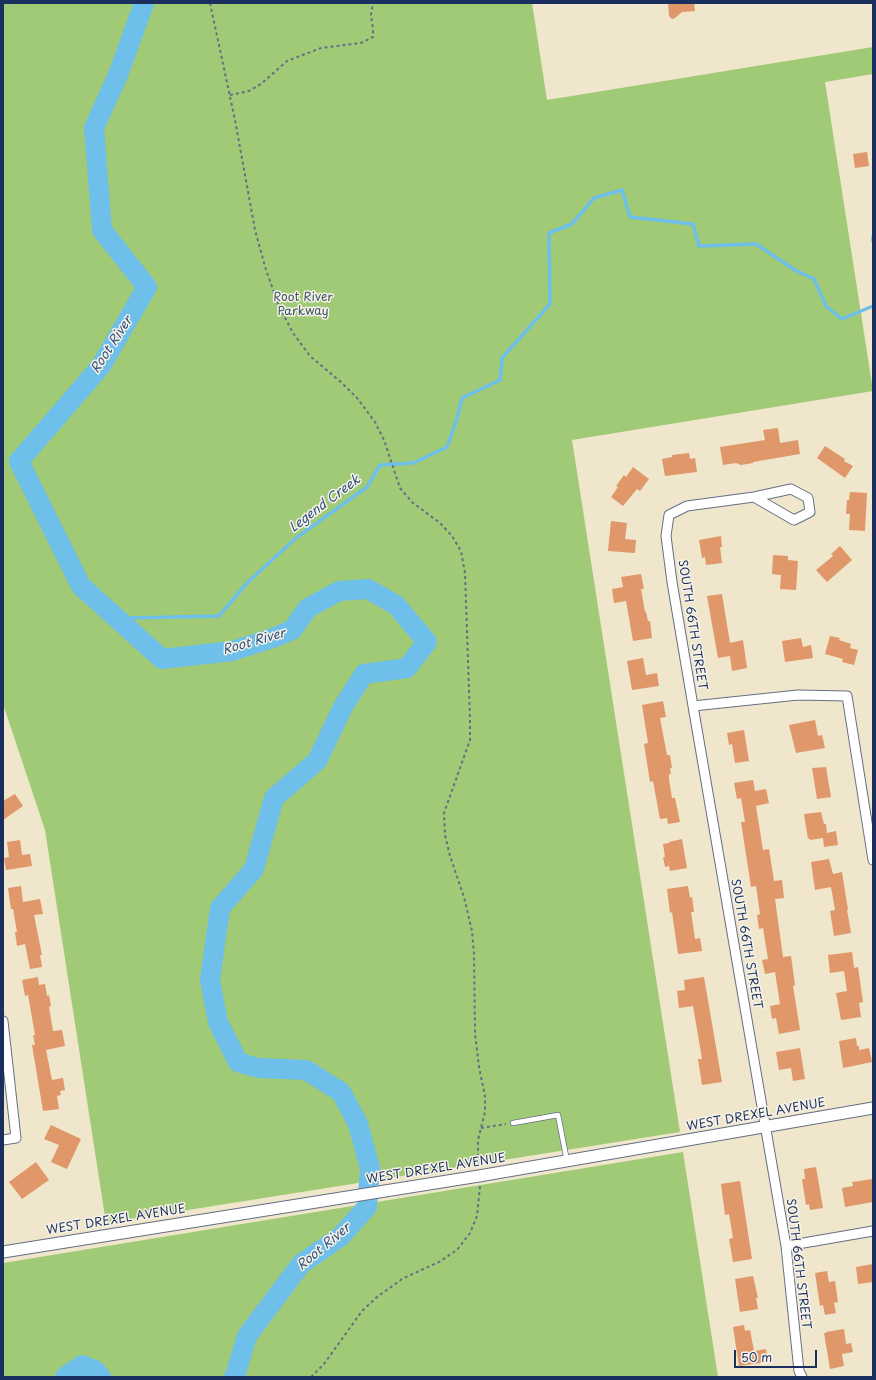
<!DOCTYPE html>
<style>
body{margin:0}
#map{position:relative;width:876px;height:1380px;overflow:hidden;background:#efe6cc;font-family:"Playpen Sans",sans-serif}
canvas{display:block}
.frame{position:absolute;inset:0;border:4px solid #1b2f5e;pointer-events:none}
.scale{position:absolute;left:734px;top:1350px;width:83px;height:18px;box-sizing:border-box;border:2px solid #1b2f5e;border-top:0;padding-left:5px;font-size:12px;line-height:14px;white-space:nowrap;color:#1b2f5e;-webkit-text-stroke:3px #f7f3e8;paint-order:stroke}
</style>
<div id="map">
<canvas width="876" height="1380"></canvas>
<div class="frame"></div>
<div class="scale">50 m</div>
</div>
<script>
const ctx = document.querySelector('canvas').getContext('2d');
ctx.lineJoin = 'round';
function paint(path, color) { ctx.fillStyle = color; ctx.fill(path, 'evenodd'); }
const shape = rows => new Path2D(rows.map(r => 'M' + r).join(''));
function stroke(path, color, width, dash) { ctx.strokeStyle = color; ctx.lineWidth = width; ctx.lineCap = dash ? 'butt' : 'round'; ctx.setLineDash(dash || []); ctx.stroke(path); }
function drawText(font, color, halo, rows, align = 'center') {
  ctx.font = font + ' "Playpen Sans",sans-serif'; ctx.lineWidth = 3; ctx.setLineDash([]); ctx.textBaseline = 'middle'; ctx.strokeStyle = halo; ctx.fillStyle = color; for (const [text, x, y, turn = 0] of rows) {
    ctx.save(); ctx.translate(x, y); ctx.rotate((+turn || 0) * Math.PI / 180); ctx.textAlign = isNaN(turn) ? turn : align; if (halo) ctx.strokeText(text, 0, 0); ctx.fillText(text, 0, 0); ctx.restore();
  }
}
paint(shape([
 [3,3,532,3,547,100,873,47,873,74,825,82,873,391,572,440,680,1132,106,1223,45,830,3,704],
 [683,1152,718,1377,3,1377,3,1263]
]), '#a1ca76');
stroke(shape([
 [873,237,873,241],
 [97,600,115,607,128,618,219,616,247,583,296,538,367,487,380,465,413,463,447,447,457,419,462,398,500,380,502,358,550,304,549,233,572,224,594,198,622,190,630,217,693,224,699,246,756,244,795,270,814,279,826,306,842,319,873,306]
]), '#6ebfe9', 3.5);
stroke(shape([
 [144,3,118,75,94,128,102,230,147,287,101,366,19,461,81,586,162,659,232,651,273,638,292,630,308,608,339,591,368,589,396,605,427,642,407,668,364,674,343,707,317,761,274,798,254,869,220,908,210,980,218,1022,238,1062,258,1068,306,1070,341,1092,358,1124,370,1168,367,1207,340,1237,301,1264,247,1336,236,1373,234,1377],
 [65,1377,82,1365,95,1370,101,1377]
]), '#6ebfe9', 20);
paint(shape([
 [668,3,694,3,695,11,682,12,675,18,672,19,669,16],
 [867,152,869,166,855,168,853,154],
 [778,428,780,443,798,440,800,454,753,462,753,463,741,465,736,463,723,465,720,447,765,440,763,430],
 [825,446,845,459,844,461,853,466,845,478,817,458],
 [689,453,690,459,695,458,697,472,665,476,662,459,672,457,672,455],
 [633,467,649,479,640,491,637,489,623,506,611,497,618,487,616,486,624,475,626,477],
 [850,492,867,493,865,531,849,530,850,514,846,514,847,500,849,500],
 [611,521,627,523,625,539,636,540,635,553,608,551],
 [721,536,722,547,720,547,722,563,706,565,705,557,702,558,699,540],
 [840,546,852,560,827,582,816,570,833,556,831,554],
 [773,555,788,556,788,560,798,561,796,590,780,589,781,575,772,574],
 [641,574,644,589,641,589,645,612,646,612,648,621,650,621,652,638,633,641,626,601,614,603,612,589,623,587,621,577],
 [722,594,730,643,743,640,747,668,732,671,730,656,718,658,707,596],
 [830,636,840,638,839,640,851,644,850,648,858,650,854,665,842,662,843,659,825,654],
 [801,638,803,647,811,645,813,658,785,662,782,641],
 [643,658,646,675,657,673,659,686,632,690,627,661],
 [663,701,666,717,660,718,667,755,670,755,672,768,670,768,671,774,669,774,669,779,672,798,675,798,680,822,668,824,667,818,660,819,653,781,650,782,644,744,648,743,642,705],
 [815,720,818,736,822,735,825,748,796,753,789,725],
 [744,730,749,761,735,763,732,744,729,745,727,733],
 [826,767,831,797,817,799,812,768],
 [753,780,755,791,766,789,769,803,756,806,763,850,769,849,774,881,782,880,784,898,775,899,783,957,791,956,795,985,793,986,800,1030,779,1034,776,1018,772,1019,770,1006,780,1004,775,972,765,974,762,960,768,959,763,928,759,929,757,915,760,914,756,886,751,887,741,822,745,822,741,798,737,799,734,783],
 [15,794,23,806,3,820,3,801],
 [821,812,824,824,826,824,827,833,836,831,838,845,824,847,823,838,810,840,809,838,808,839,804,814],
 [682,839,687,868,670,871,669,866,665,867,663,857,665,857,663,844,669,843,669,842],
 [20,840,22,855,30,854,32,866,6,870,4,858,9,857,7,842],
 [829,859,833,874,842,872,848,910,847,910,851,933,834,936,830,911,835,910,831,887,815,890,811,862],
 [21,886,23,902,40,899,43,914,34,915,42,955,40,955,42,967,30,969,25,944,17,946,15,932,17,932,13,909,11,909,8,888],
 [688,886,690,898,692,897,694,912,691,912,695,939,700,938,702,951,678,954,672,912,670,913,667,889],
 [852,952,854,968,858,967,863,1002,859,1003,861,1017,841,1020,836,993,847,991,844,971,830,973,828,955],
 [38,977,39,985,45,984,47,996,49,995,51,1006,49,1007,53,1031,62,1030,65,1046,46,1050,52,1080,63,1078,65,1090,60,1091,61,1095,57,1096,59,1109,43,1111,32,1045,35,1045,33,1035,35,1035,28,995,25,996,22,980],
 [704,977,722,1082,702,1085,698,1059,702,1059,693,1006,679,1008,677,991,685,990,684,980],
 [856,1038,857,1046,859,1046,859,1050,869,1048,872,1062,843,1068,839,1041],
 [800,1048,805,1079,793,1081,791,1068,779,1070,776,1052],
 [51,1125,81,1139,67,1169,51,1162,59,1145,44,1139],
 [36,1162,49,1180,22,1199,9,1182],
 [816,1167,823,1208,810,1210,809,1204,806,1205,802,1179,805,1179,804,1169],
 [873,1179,873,1202,845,1207,842,1188,853,1186,852,1182],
 [740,1181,752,1259,733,1262,729,1239,733,1238,729,1214,725,1215,721,1184],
 [873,1264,873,1282,858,1284,856,1267],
 [827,1271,829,1282,835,1281,838,1302,834,1303,836,1313,825,1315,823,1305,820,1306,815,1273],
 [753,1276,758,1298,756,1298,758,1309,740,1312,735,1279],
 [744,1325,745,1331,750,1330,754,1351,766,1349,768,1362,739,1366,733,1327],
 [844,1329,846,1344,851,1343,853,1352,842,1354,844,1366,830,1369,824,1333,826,1333,826,1332]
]), '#e0976a');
const service = shape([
 [513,1123,558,1115,567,1161]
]);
const minor = shape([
 [754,497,794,520,810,512,808,498,791,489,754,497,687,506,669,515,666,536,672,582,693,706,786,1246,799,1371,802,1377],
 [693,706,798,695,847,696,873,860],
 [3,1021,16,1138,3,1140],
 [786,1246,873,1231]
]);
const tertiary = shape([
 [3,1252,479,1176,873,1108]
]);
stroke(service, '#656f84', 6);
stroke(minor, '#656f84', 11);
stroke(tertiary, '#656f84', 13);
stroke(shape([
 [210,3,235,120,255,230,266,270,279,306,293,333,310,356,342,383,357,398,375,422,384,440,400,488,413,503,440,523,452,536,461,551,465,573,470,719,470,740,444,813,445,835,450,856,464,897,472,931,474,954,475,1033,479,1067,485,1096,485,1112,478,1140,478,1166],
 [230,95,249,91,261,84,287,61,321,48,361,43,373,37,373,29,371,15,373,3],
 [481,1128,506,1124],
 [311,1377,324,1364,362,1311,377,1297,402,1279,439,1262,457,1250,470,1233,477,1216,480,1186]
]), '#656f84', 2, [3, 3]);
stroke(service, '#fff', 4.5);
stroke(minor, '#fff', 9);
stroke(tertiary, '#fff', 11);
drawText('12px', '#3c5664', '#f7f3e8', [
 ["Root River",303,298],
 ["Parkway",303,312]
]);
drawText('12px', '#1b2f5e', '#f7f3e8', [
 ["SOUTH 66TH STREET",692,625,81],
 ["SOUTH 66TH STREET",746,944,80],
 ["WEST DREXEL AVENUE",756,1115,-10],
 ["WEST DREXEL AVENUE",436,1169,-9],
 ["WEST DREXEL AVENUE",116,1220,-9],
 ["SOUTH 66TH STREET",798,1264,83]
]);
drawText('italic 13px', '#305381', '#f7f3e8', [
 ["Root River",112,345,-57],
 ["Legend Creek",325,504,-37],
 ["Root River",254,642,-16],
 ["Root River",324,1247,-40]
]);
</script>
